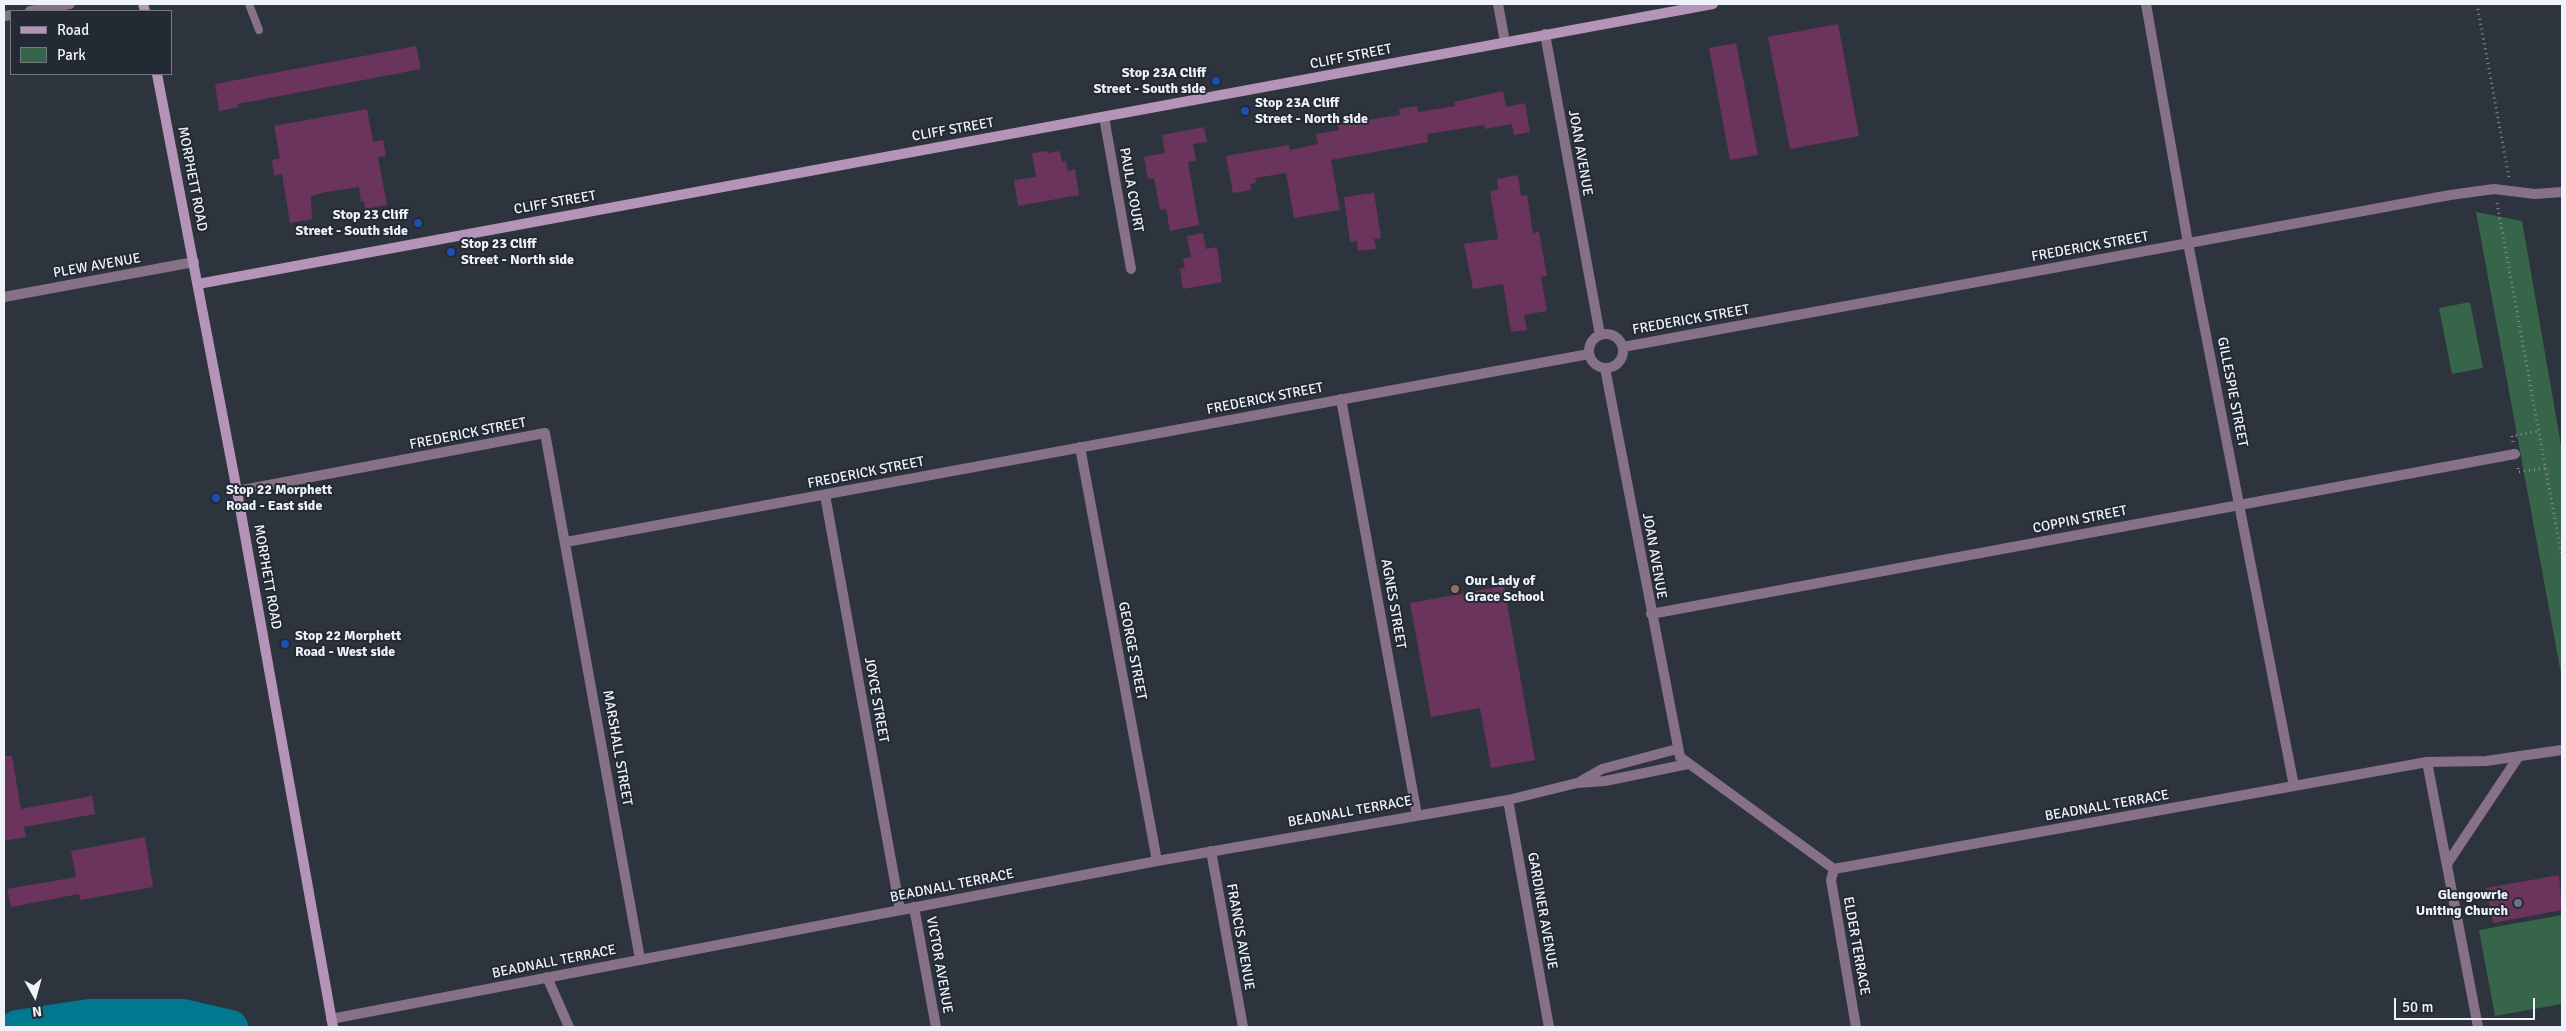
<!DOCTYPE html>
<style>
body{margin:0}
#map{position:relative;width:2566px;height:1031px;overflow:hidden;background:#2e343d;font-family:Signika,sans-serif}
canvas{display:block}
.frame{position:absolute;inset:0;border:5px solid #eff3f9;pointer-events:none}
.legend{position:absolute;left:10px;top:10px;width:162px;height:65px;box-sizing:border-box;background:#242a33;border:1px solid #757a82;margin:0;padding:6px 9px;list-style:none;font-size:15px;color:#eff3f9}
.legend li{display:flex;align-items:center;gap:10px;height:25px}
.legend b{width:25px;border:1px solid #757a82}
.north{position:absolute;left:10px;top:971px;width:50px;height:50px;-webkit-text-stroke:4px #242a33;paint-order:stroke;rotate:173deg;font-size:14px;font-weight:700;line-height:20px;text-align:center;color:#eff3f9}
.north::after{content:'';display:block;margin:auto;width:18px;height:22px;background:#eff3f9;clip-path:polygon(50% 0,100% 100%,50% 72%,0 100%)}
.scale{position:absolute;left:2394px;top:998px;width:141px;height:22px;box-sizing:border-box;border:2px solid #eff3f9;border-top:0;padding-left:6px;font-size:15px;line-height:18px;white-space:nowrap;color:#eff3f9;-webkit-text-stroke:4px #242a33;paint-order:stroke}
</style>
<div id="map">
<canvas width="2566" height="1031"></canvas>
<div class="frame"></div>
<ul class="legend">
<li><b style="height:6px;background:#b594b9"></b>Road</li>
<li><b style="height:14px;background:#36654a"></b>Park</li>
</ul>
<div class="north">N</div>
<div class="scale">50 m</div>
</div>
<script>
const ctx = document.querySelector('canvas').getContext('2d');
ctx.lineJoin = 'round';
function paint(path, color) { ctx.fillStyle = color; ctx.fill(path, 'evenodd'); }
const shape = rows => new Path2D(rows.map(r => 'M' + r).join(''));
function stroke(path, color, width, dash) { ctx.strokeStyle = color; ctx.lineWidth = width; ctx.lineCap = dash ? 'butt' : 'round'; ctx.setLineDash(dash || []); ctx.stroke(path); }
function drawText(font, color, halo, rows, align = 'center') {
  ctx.font = font + ' Signika,sans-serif'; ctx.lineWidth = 4; ctx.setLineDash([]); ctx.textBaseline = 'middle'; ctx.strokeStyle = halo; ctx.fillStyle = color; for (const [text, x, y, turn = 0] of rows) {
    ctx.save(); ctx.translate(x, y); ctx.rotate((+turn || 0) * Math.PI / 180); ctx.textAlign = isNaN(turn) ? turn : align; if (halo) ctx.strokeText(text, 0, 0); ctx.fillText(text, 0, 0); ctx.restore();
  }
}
paint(shape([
 [2476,212,2522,221,2562,451,2562,679],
 [2470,302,2483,368,2452,374,2439,308],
 [2562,915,2562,1004,2495,1016,2479,930]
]), '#36654a');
stroke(shape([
 [17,1027,89,1016,183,1016,231,1027]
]), '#007990', 34);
paint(shape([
 [1838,24,1859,136,1790,149,1768,37],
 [1736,43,1758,155,1730,160,1709,48],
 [416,46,421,69,238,104,239,107,219,111,215,84],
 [1503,91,1506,107,1525,103,1530,132,1514,135,1512,124,1485,129,1484,125,1427,134,1428,142,1331,160,1340,210,1294,218,1286,173,1255,178,1256,183,1250,184,1251,190,1233,193,1226,156,1289,145,1290,150,1318,144,1316,134,1339,130,1338,125,1352,123,1351,118,1368,115,1369,120,1400,115,1399,109,1417,106,1418,112,1455,106,1454,102],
 [367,109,373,142,383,140,386,156,378,157,387,205,365,209,364,201,361,202,359,187,326,192,311,196,312,219,290,223,282,174,274,176,272,160,280,158,274,126],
 [1204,127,1207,142,1193,144,1196,161,1188,162,1199,225,1170,231,1166,209,1160,210,1154,178,1148,179,1144,157,1165,153,1162,135],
 [1047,151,1048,153,1060,151,1062,162,1066,161,1068,171,1075,169,1079,195,1018,206,1014,180,1036,177,1032,153],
 [1518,175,1521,196,1527,195,1533,233,1539,232,1547,276,1541,277,1547,311,1524,315,1527,330,1511,332,1503,284,1473,289,1464,244,1498,239,1490,191,1498,190,1497,179],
 [1374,193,1381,238,1374,239,1376,249,1358,251,1357,241,1350,242,1344,197],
 [1203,233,1206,249,1217,247,1222,282,1183,289,1180,269,1185,268,1183,259,1191,257,1187,236],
 [1504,586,1535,760,1491,768,1480,708,1431,717,1410,603],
 [4,756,12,756,21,809,92,796,95,814,24,827,26,837,4,841],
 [145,837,153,887,80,900,79,894,11,907,7,889,76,877,71,851],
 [2559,875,2562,910,2493,923,2486,888]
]), '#6b345c');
stroke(shape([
 [2477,4,2509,178],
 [2497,203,2562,558],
 [2513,442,2512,436,2539,431],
 [2518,468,2518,472,2545,468]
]), '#878c94', 3, [1, 4]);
stroke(shape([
 [249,4,259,30]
]), '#877188', 8);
stroke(shape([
 [1498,4,1505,42],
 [2146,4,2188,243,2294,786],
 [30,11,70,4],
 [4,16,11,15],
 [1545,34,1600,335],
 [1104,117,1131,269],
 [4,297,194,262],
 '1589 351a17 17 0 1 1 34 0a17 17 0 1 1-34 0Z',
 [1623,347,2450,195,2494,189,2535,194,2562,192],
 [1605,368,1680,757,1834,869,2427,762,2486,761,2562,750],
 [1341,399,1417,815],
 [1080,447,1157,861],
 [237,491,545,433,640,959],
 [825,495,900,910],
 [566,542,1589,354],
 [1651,614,2515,454],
 [2427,762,2478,1027],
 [1581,781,1602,769,1677,749],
 [1508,800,1549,1027],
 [1211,851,1243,1027],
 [2447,864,2519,756],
 [1834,869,1831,880,1856,1027],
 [914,907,936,1027],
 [547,977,569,1027],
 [331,1019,1157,861,1508,800,1577,783,1605,781,1688,764]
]), '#877188', 10);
stroke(shape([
 [143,4,145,11],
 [157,74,237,491,333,1027],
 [198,284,1713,4]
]), '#b594b9', 10);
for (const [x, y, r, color] of [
 [1216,81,5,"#1a4fb4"],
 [1245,111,5,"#1a4fb4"],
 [418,223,5,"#1a4fb4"],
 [451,252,5,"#1a4fb4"],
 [216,498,5,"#1a4fb4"],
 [1455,589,5,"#8d6e63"],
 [285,644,5,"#1a4fb4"],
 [2518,903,5,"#6b7280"]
]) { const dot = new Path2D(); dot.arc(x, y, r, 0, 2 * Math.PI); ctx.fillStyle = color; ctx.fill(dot); stroke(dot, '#242a33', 2); }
drawText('14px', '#eff3f9', '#242a33', [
 ["CLIFF STREET",1351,57,-11],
 ["CLIFF STREET",953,130,-10],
 ["JOAN AVENUE",1580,153,80],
 ["MORPHETT ROAD",192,179,79],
 ["PAULA COURT",1131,190,80],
 ["CLIFF STREET",555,203,-10],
 ["FREDERICK STREET",2090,247,-10],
 ["PLEW AVENUE",97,266,-10],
 ["FREDERICK STREET",1691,320,-10],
 ["GILLESPIE STREET",2232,392,79],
 ["FREDERICK STREET",1265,399,-11],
 ["FREDERICK STREET",468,434,-11],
 ["FREDERICK STREET",866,473,-11],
 ["COPPIN STREET",2080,520,-11],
 ["JOAN AVENUE",1654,556,80],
 ["MORPHETT ROAD",267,577,80],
 ["AGNES STREET",1393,604,80],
 ["GEORGE STREET",1132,651,79],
 ["JOYCE STREET",876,700,80],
 ["MARSHALL STREET",617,748,80],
 ["BEADNALL TERRACE",2107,806,-10],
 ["BEADNALL TERRACE",1350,812,-10],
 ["BEADNALL TERRACE",952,886,-11],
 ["GARDINER AVENUE",1542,911,80],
 ["FRANCIS AVENUE",1240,937,80],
 ["ELDER TERRACE",1856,946,80],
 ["BEADNALL TERRACE",554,962,-11],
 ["VICTOR AVENUE",939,965,80]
]);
drawText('bold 14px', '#eff3f9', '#242a33', [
 ["Stop 23A Cliff",1206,73,"right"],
 ["Street - South side",1206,89,"right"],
 ["Stop 23A Cliff",1255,103],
 ["Street - North side",1255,119],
 ["Stop 23 Cliff",408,215,"right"],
 ["Street - South side",408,231,"right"],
 ["Stop 23 Cliff",461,244],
 ["Street - North side",461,260],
 ["Stop 22 Morphett",226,490],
 ["Road - East side",226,506],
 ["Our Lady of",1465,581],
 ["Grace School",1465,597],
 ["Stop 22 Morphett",295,636],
 ["Road - West side",295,652],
 ["Glengowrie",2508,895,"right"],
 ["Uniting Church",2508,911,"right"]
], 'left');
</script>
